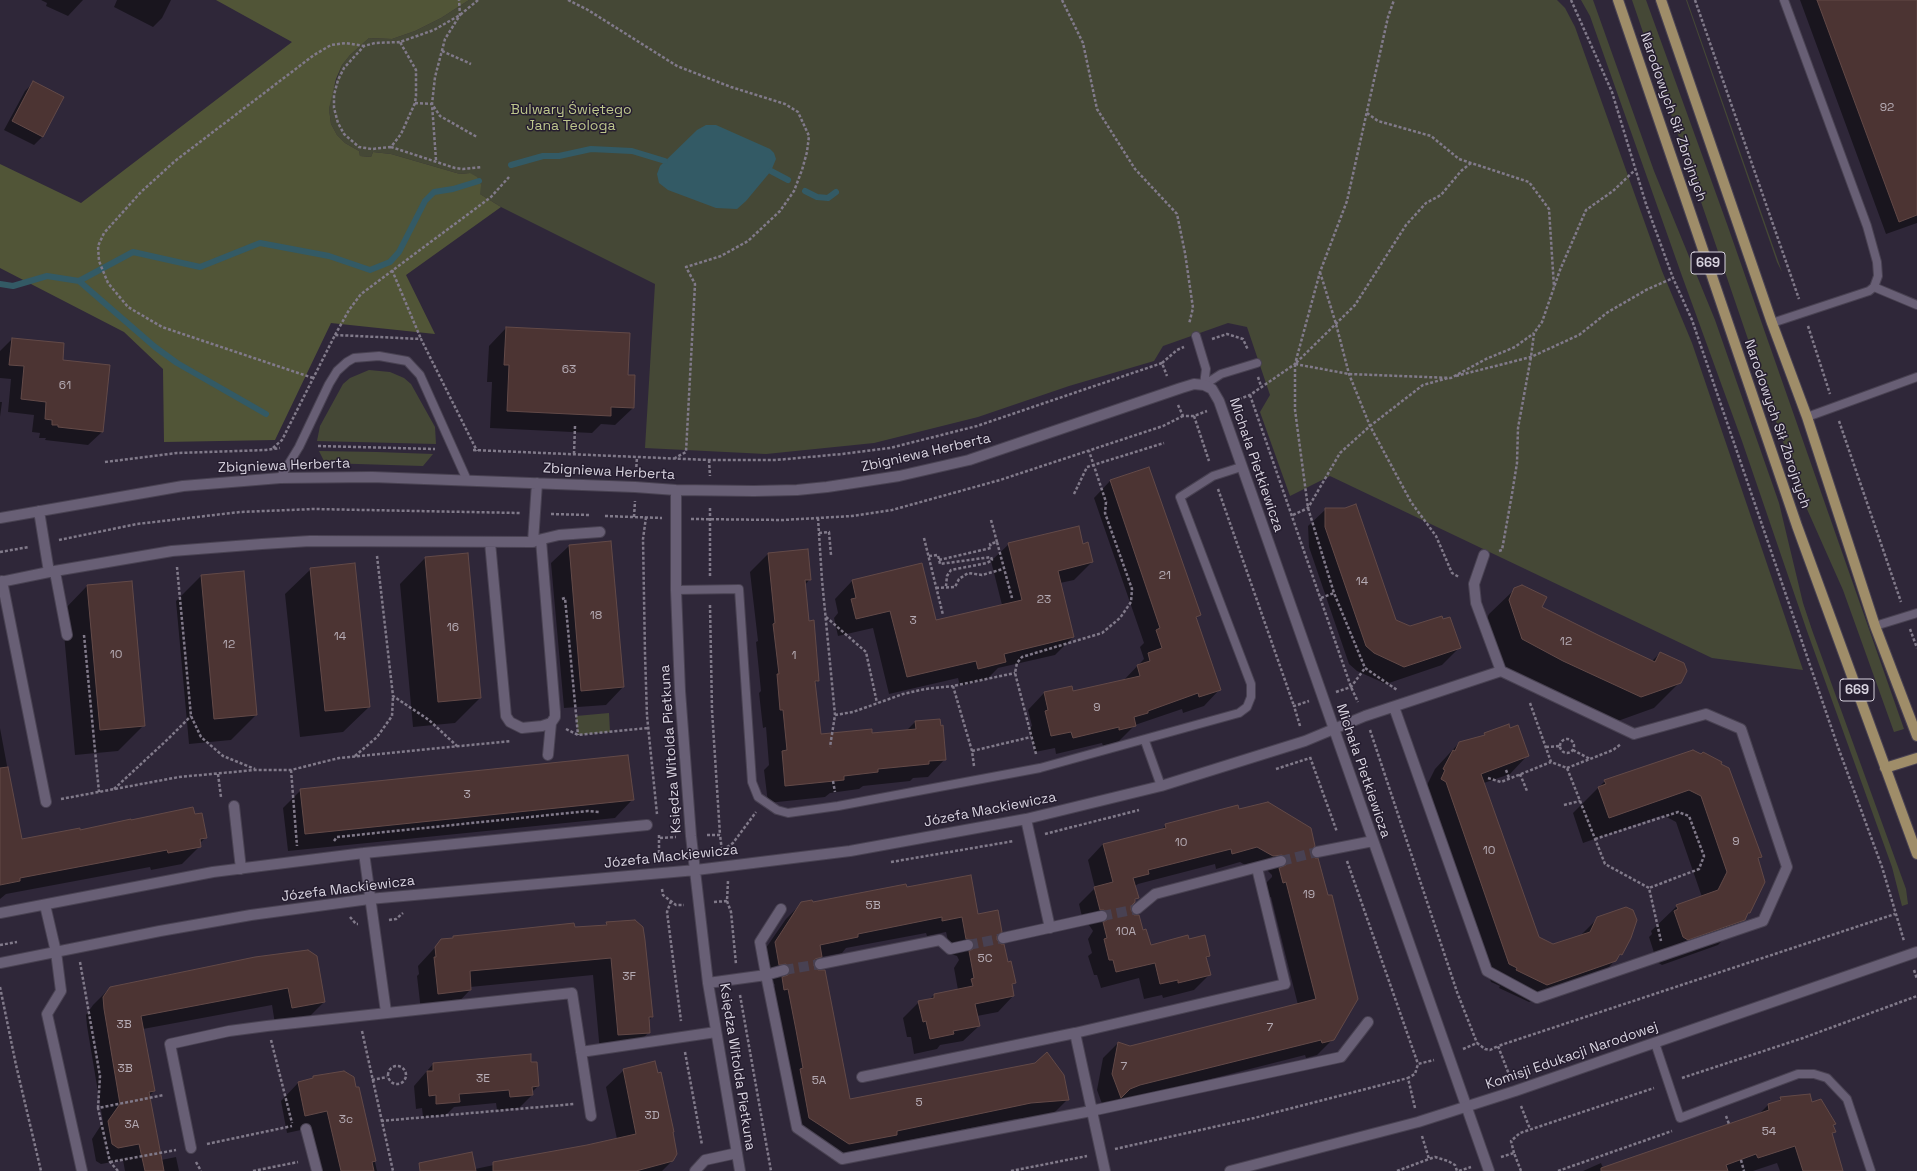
<!DOCTYPE html>
<meta charset="utf-8">
<style>
body{margin:0}
canvas{display:block;background:#2f2739}
</style>
<canvas width="1917" height="1171"></canvas>
<script>
const ctx = document.querySelector('canvas').getContext('2d');
ctx.lineJoin = 'round';
function paint(path, color) { ctx.fillStyle = color; ctx.fill(path, 'evenodd'); }
const shape = rows => new Path2D(rows.map(r => 'M' + r).join(''));
function stroke(path, color, width, dash) { ctx.strokeStyle = color; ctx.lineWidth = width; ctx.lineCap = dash ? 'butt' : 'round'; ctx.setLineDash(dash || []); ctx.stroke(path); }
function drawText(font, color, halo, rows, align = 'center') {
  ctx.font = font + ' "Space Grotesk",sans-serif'; ctx.lineWidth = 3; ctx.setLineDash([]); ctx.textBaseline = 'middle'; ctx.strokeStyle = halo; ctx.fillStyle = color; for (const [text, x, y, turn = 0] of rows) {
    ctx.save(); ctx.translate(x, y); ctx.rotate((+turn || 0) * Math.PI / 180); ctx.textAlign = isNaN(turn) ? turn : align; if (halo) ctx.strokeText(text, 0, 0); ctx.fillText(text, 0, 0); ctx.restore();
  }
}
paint(shape([
 [469,0,1557,0,1565,8,1575,27,1662,271,1692,343,1803,670,1712,658,1330,476,1290,496,1260,412,1270,395,1247,327,1228,323,1163,346,1154,361,1069,386,978,417,874,443,766,454,645,448,655,284,501,207,480,194,470,173,460,174,391,154,373,152,371,157,360,156,359,151,345,143,337,135,331,124,329,109,332,93,342,65,350,55,369,38,392,39,415,31,441,18],
 [1581,0,1593,0,1654,171,1715,320,1779,503,1803,603,1812,630,1906,889,1908,904,1902,906,1892,867,1807,631,1742,441,1682,276,1590,16],
 [1632,0,1646,0,1727,224,1904,729,1894,732,1843,590,1803,500],
 [1686,0,1687,0,1782,272,1777,262],
 [369,370,390,372,404,378,411,384,435,427,436,444,317,441,320,426,343,384,350,378],
 [319,451,377,452,433,454,423,466,325,463],
 [609,713,610,732,578,735,576,716]
]), '#454836');
paint(shape([
 [216,0,469,0,441,18,415,31,392,39,369,38,350,55,342,65,336,79,329,109,331,124,337,135,345,143,359,151,360,156,371,157,373,152,391,154,460,174,470,173,477,177,481,185,480,194,501,207,406,275,435,334,331,323,275,440,164,442,163,369,124,332,0,268,0,164,81,203,292,42]
]), '#515537');
paint(shape([
 [706,125,716,125,770,149,774,153,776,159,771,171,746,201,737,209,716,208,668,190,659,183,657,174,660,166,697,130]
]), '#335a65');
paint(shape([
 [41,0,83,0,68,16,46,6,47,3],
 [117,0,171,0,162,18,153,27,114,7],
 [1800,0,1917,0,1917,223,1886,234],
 [34,82,43,136,34,145,4,130,25,91],
 [506,328,627,376,633,408,615,425,601,424,592,433,490,428,492,382,487,382,489,346],
 [12,339,62,361,102,432,88,445,45,440,46,438,39,438,40,433,32,432,34,415,8,412,11,379,0,378,0,351],
 [0,402,2,402,0,417],
 [1148,468,1199,615,1196,619,1220,689,1204,706,1183,713,1182,709,1135,725,1118,742,1103,746,1102,743,1056,754,1055,748,1035,752,1029,728,1032,726,1028,710,1044,693,1073,692,1123,681,1144,659,1140,647,1144,643,1094,498,1110,481],
 [1326,509,1395,620,1460,647,1442,665,1386,684,1357,671,1349,664,1309,547,1308,526],
 [610,542,623,687,606,705,564,708,551,563,569,546],
 [1009,544,1082,545,1092,562,1074,580,1060,583,1073,637,1055,655,998,668,987,679,960,686,958,678,889,694,873,628,838,636,834,618,838,613,835,599,852,581,935,622,1002,605,991,561],
 [467,554,480,698,455,723,413,727,400,584,425,558],
 [768,554,810,579,805,585,808,622,818,680,815,684,820,735,871,734,906,731,915,722,945,759,928,777,913,778,910,781,863,786,859,789,830,793,825,797,768,803,764,770,769,765,766,727,763,728,759,693,761,691,756,642,758,641,750,572],
 [311,569,369,707,343,732,300,737,285,594],
 [201,576,256,715,231,740,189,744,176,601],
 [87,586,144,725,118,751,75,755,62,612],
 [1515,589,1541,607,1651,662,1660,653,1680,682,1654,708,1615,722,1497,664,1483,626,1489,614],
 [0,728,21,841,130,822,194,815,206,837,199,844,200,846,182,864,151,870,150,867,6,894,0,899],
 [1510,729,1527,756,1510,774,1484,783,1538,938,1553,946,1580,936,1598,918,1621,954,1598,979,1529,1002,1499,988,1500,986,1491,982,1428,800,1424,797,1428,788,1426,787,1435,769,1459,743,1482,737,1485,734],
 [1720,764,1761,857,1758,860,1749,913,1718,945,1662,965,1657,962,1649,937,1652,934,1651,931,1677,906,1702,897,1676,822,1663,815,1583,843,1573,813,1605,781],
 [301,790,632,800,615,818,288,851,283,808],
 [1239,810,1310,850,1333,1039,1317,1055,1306,1058,1305,1055,1124,1101,1105,1112,1097,1090,1103,1058,1118,1043,1130,1047,1298,1005,1271,897,1268,898,1264,885,1272,877,1272,875,1267,870,1257,872,1240,862,1216,869,1215,864,1138,884,1134,887,1137,898,1130,906,1130,911,1150,946,1188,940,1209,956,1206,959,1210,974,1194,990,1163,998,1162,995,1144,999,1139,978,1101,988,1097,975,1094,975,1088,956,1092,953,1088,939,1093,931,1089,925,1084,925,1079,904,1095,888,1088,860,1103,844,1161,830,1166,825],
 [906,888,978,915,996,936,996,940,1015,983,1011,986,1013,996,998,1012,977,1016,979,1026,963,1041,940,1045,937,1049,914,1054,911,1037,907,1037,903,1018,919,1002,929,1000,934,995,958,990,954,968,959,960,957,956,951,954,946,932,927,936,926,933,846,948,842,953,821,957,813,965,849,1101,1068,1099,1052,1115,1015,1119,885,1145,881,1150,833,1160,794,1133,766,994,775,985,770,979,759,958,786,919,802,903,812,903],
 [607,923,652,1017,649,1020,649,1032,632,1050,600,1052,593,975,470,987,470,990,453,1008,421,1011,417,976,419,974,418,966,442,940,451,939,454,937,604,926],
 [296,952,324,1002,307,1019,275,1024,272,1005,143,1029,154,1091,149,1096,161,1160,176,1157,179,1171,125,1171,123,1160,101,1164,96,1161,92,1139,103,1122,87,1026,86,1015,93,1005,110,988,164,978,166,975],
 [530,1055,530,1063,538,1086,532,1092,532,1095,519,1108,497,1110,496,1103,454,1107,446,1115,423,1117,422,1108,416,1109,414,1086,433,1064],
 [624,1070,673,1132,672,1133,673,1160,662,1171,434,1171,475,1169,617,1139,606,1087],
 [331,1073,355,1088,358,1088,377,1171,319,1171,310,1128,287,1133,281,1101,298,1083],
 [1781,1098,1812,1104,1835,1124,1833,1126,1835,1131,1831,1135,1842,1171,1780,1171,1777,1163,1753,1171,1583,1171,1601,1163,1603,1168,1758,1115,1768,1105,1776,1103]
]), '#0007');
stroke(shape([
 [511,165,543,156,559,156,591,149,632,151,665,161],
 [771,171,788,180],
 [805,191,817,197,828,198,836,192],
 [79,281,155,347,177,363,266,414],
 [0,284,13,286,47,276,79,281,133,252,200,267,260,243,329,256,370,270,390,262,399,252,425,201,434,192,453,189,479,181]
]), '#335a65', 6);
const building = shape([
 [1817,0,1917,0,1917,215,1899,222,1817,0],
 [33,81,64,97,43,137,12,121,33,81],
 [506,327,630,333,628,375,635,375,634,408,611,407,611,416,507,411,509,365,504,365,506,327],
 [12,338,64,343,63,360,110,365,103,432,58,427,58,425,52,425,52,420,45,419,46,402,21,399,24,366,9,365,12,338],
 [1149,467,1201,615,1196,617,1221,690,1199,697,1198,693,1148,711,1148,713,1134,717,1136,726,1119,730,1119,727,1073,738,1071,732,1051,736,1045,711,1048,710,1044,692,1072,686,1073,691,1140,676,1137,665,1150,661,1148,653,1162,648,1156,630,1160,628,1110,480,1149,467],
 [1356,504,1396,620,1410,626,1442,616,1443,619,1450,617,1461,648,1404,667,1374,653,1366,646,1325,527,1325,508,1345,508,1356,504],
 [1079,526,1083,544,1088,542,1093,562,1058,571,1074,637,1004,654,1006,662,978,669,976,661,907,677,890,611,856,619,851,599,856,598,852,580,922,563,936,620,1022,600,1008,543,1079,526],
 [611,541,624,687,581,691,569,545,611,541],
 [808,549,811,580,805,580,809,621,814,620,819,681,815,681,821,734,872,729,872,733,916,729,915,721,940,719,941,726,943,725,946,760,929,761,929,764,878,769,878,772,844,776,844,780,785,786,782,751,787,750,783,710,780,710,777,674,779,674,773,624,775,623,768,553,808,549],
 [468,553,481,698,438,702,425,557,468,553],
 [355,563,370,707,325,711,310,568,355,563],
 [244,571,257,715,214,719,201,575,244,571],
 [132,581,145,726,100,730,87,585,132,581],
 [1522,585,1547,597,1542,607,1600,636,1655,662,1660,652,1684,663,1687,671,1681,683,1641,697,1563,661,1522,639,1509,600,1514,588,1522,585],
 [1509,724,1510,728,1518,725,1529,756,1481,774,1539,937,1553,944,1590,932,1597,917,1626,907,1633,910,1637,920,1631,938,1622,955,1620,954,1616,961,1547,985,1516,970,1517,968,1509,964,1446,782,1441,779,1445,770,1443,769,1453,750,1455,751,1459,742,1485,735,1484,733,1509,724],
 [1693,750,1701,754,1703,752,1722,762,1721,764,1729,768,1762,857,1758,858,1765,882,1750,913,1748,913,1745,920,1688,940,1683,937,1674,911,1678,909,1676,905,1718,890,1727,872,1701,796,1689,790,1609,818,1598,787,1606,784,1604,780,1693,750],
 [628,755,634,800,305,834,300,789,628,755],
 [8,767,22,839,80,828,80,830,131,819,131,820,193,807,195,814,202,813,207,838,200,839,201,847,168,853,167,850,20,878,20,881,0,885,0,768,8,767],
 [1268,802,1311,828,1315,846,1311,850,1311,854,1315,858,1318,858,1328,895,1332,895,1358,999,1334,1040,1322,1043,1321,1040,1140,1085,1130,1089,1121,1098,1112,1074,1118,1042,1130,1046,1316,999,1286,882,1283,883,1279,868,1286,865,1287,859,1282,855,1273,856,1257,847,1232,854,1231,849,1148,870,1149,874,1133,878,1139,898,1135,899,1135,902,1131,906,1131,910,1134,915,1139,915,1143,930,1146,929,1151,945,1188,935,1189,939,1205,935,1210,956,1206,957,1211,975,1178,983,1178,980,1160,984,1155,963,1116,972,1113,960,1109,960,1104,939,1107,938,1103,922,1107,920,1108,915,1104,910,1100,910,1094,887,1113,882,1103,844,1166,828,1165,824,1238,805,1239,809,1268,802],
 [971,875,978,914,998,910,1002,932,997,936,997,940,1001,944,1004,944,1008,962,1011,961,1016,983,1012,984,1014,996,975,1004,980,1026,953,1031,954,1034,930,1039,926,1021,923,1022,918,1001,934,998,934,994,973,986,971,979,974,978,969,951,973,949,974,944,972,940,966,939,962,917,942,921,942,917,858,934,858,937,820,945,822,957,815,959,814,966,818,970,825,970,850,1099,1035,1063,1047,1052,1064,1075,1069,1100,1031,1103,897,1131,897,1135,849,1144,809,1118,800,1069,803,1068,796,1030,788,989,784,990,782,977,788,975,790,969,786,964,779,965,775,942,801,902,812,900,813,902,906,884,907,887,971,875],
 [635,920,643,927,645,940,653,1017,649,1017,650,1033,618,1035,611,958,470,971,471,990,438,994,434,957,436,957,435,947,441,939,453,938,453,936,537,927,574,923,575,927,607,925,606,922,635,920],
 [308,950,317,956,325,1002,292,1008,288,988,141,1016,155,1091,149,1092,164,1171,145,1171,139,1144,118,1148,112,1144,108,1121,120,1104,104,1009,103,997,110,987,255,957,308,950],
 [531,1054,531,1062,537,1062,539,1086,532,1087,533,1095,510,1097,509,1090,486,1092,459,1094,460,1102,436,1104,436,1095,429,1096,427,1071,433,1071,433,1063,531,1054],
 [655,1061,658,1073,661,1072,674,1132,673,1132,677,1154,673,1161,636,1171,493,1171,493,1162,587,1145,636,1134,623,1069,655,1061],
 [344,1071,354,1077,356,1087,359,1087,376,1161,372,1162,374,1171,341,1171,327,1111,305,1116,298,1082,313,1078,313,1076,344,1071],
 [1810,1094,1812,1102,1821,1099,1836,1124,1833,1125,1836,1132,1832,1133,1843,1171,1803,1171,1795,1146,1758,1158,1756,1154,1726,1165,1728,1171,1601,1171,1601,1168,1769,1110,1768,1104,1781,1100,1780,1097,1810,1094],
 [472,1152,476,1171,420,1171,419,1163,472,1152]
]);
paint(building, '#4c3433');
stroke(building, '#624947', 1);
stroke(shape([
 [1281,861,1317,852],
 [1102,916,1137,909],
 [968,945,1003,938],
 [784,970,820,964]
]), '#484152', 10, [10, 5]);
const lane = shape([
 [1874,287,1917,305],
 [1772,323,1869,291,1874,287,1878,276,1877,262,1867,226,1784,0],
 [1196,336,1206,369,1204,385],
 [1204,385,1221,374,1257,363],
 [1807,417,1917,377],
 [280,478,299,447,329,384,337,371,347,362,354,358,379,356,407,361,420,375,467,480],
 [676,590,739,589,752,782,758,797,777,810,788,813,838,806,1040,768,1239,713,1247,707,1251,697,1251,684,1180,497,1213,476,1241,467],
 [1875,626,1917,613],
 [1145,741,1161,786],
 [1655,1043,1680,1118,1798,1074,1814,1074,1827,1078,1847,1099,1871,1171]
]);
const street = shape([
 [676,490,676,590,680,691,691,836,708,983,740,1171],
 [39,511,49,572,172,551,262,544,310,541,533,542,537,483],
 [0,518,183,486,280,478,372,477,635,487,676,490,754,491,797,490,827,487,899,476,969,460,1181,388,1194,384,1204,385,1212,389,1219,401,1489,1171],
 [534,541,559,535,600,532],
 [490,542,506,716,510,722,522,728,542,726,551,723,555,717,555,712,541,540],
 [1484,555,1474,584,1476,603,1501,671],
 [55,572,67,635],
 [2,581,46,802],
 [0,582,49,572],
 [548,755,551,723],
 [234,806,241,869],
 [1026,819,1050,928],
 [1317,852,1373,841],
 [364,853,386,1012],
 [45,905,56,952,61,991,47,1014,82,1171],
 [781,909,760,942,766,975,784,970],
 [1137,909,1155,894,1281,861],
 [0,913,213,872,364,853,647,825],
 [1003,938,1102,916],
 [0,963,160,931,251,915,369,899,696,870,850,851,1026,819,1161,786,1305,741,1365,716,1501,671,1634,734,1706,714,1741,729,1787,867,1763,921,1537,998,1487,971,1394,707],
 [820,964,940,940,950,949,968,945],
 [708,983,766,975,797,1128,842,1159,1091,1111,1341,1057,1368,1022],
 [581,1052,716,1032],
 [862,1077,1075,1033],
 [306,1129,317,1171],
 [191,1148,170,1044,229,1031,267,1026,572,993,591,1116],
 [695,1171,705,1160,737,1153],
 [1105,1171,1075,1033,1285,984,1257,868]
]);
const secondary = shape([
 [1230,1171,1418,1122,1515,1091,1917,952]
]);
const primary = shape([
 [1618,0,1797,526,1917,854],
 [1661,0,1772,323,1807,417,1875,626,1917,736],
 [1885,768,1917,758]
]);
stroke(lane, '#494252', 10);
stroke(street, '#494252', 12);
stroke(secondary, '#494252', 12);
stroke(primary, '#494252', 12);
stroke(shape([
 [478,0,460,15,434,30,400,42,416,70,416,96,415,103,401,134,391,147,455,168,463,169,482,167],
 [568,0,588,10,677,66,731,87,785,104,798,112,809,136,807,152,802,170,794,191,780,211,748,241,721,256,686,267,695,284,686,452,675,458],
 [1062,0,1083,43,1097,109,1135,169,1177,214,1185,253,1193,308,1189,324],
 [1571,0,1612,92,1646,204,1673,278,1692,320,1838,747,1882,867,1904,941],
 [1695,0,1799,299],
 [442,51,471,64],
 [415,103,432,104,440,116,477,137],
 [1367,113,1378,121,1431,136,1459,159,1529,182,1549,209,1554,287],
 [391,147,372,149,359,147,344,134,338,123,334,108,334,95,338,80,344,68,364,46,375,43,400,42],
 [436,160,432,104,435,77,445,39,460,15,459,0],
 [1471,163,1461,171,1441,195,1426,203,1406,225,1355,305,1295,364,1349,374,1451,378,1486,359,1515,347,1534,333],
 [392,270,421,339],
 [1320,272,1336,324,1349,374,1370,426,1411,502,1436,536,1452,573,1459,577],
 [1808,326,1830,394],
 [335,335,349,310,361,294,491,197,509,177],
 [1212,339,1227,334,1243,339,1248,350],
 [1162,363,1177,350,1184,347],
 [1295,364,1295,410,1308,508,1334,593,1365,668,1397,690],
 [1456,376,1531,357,1579,335,1608,312,1646,290,1673,278],
 [1258,377,1261,386],
 [313,378,162,327,128,307,108,283,99,261,98,246,104,233,141,192,175,161,314,55,331,45,346,43,364,46],
 [1250,395,1351,687,1358,702],
 [1234,401,1250,395,1295,364,1320,272,1347,201,1388,17,1394,0],
 [1178,405,1183,416,1194,416,1207,411],
 [1194,416,1209,461],
 [1839,421,1901,602],
 [318,446,435,449],
 [273,448,282,440,335,335,421,339,477,451],
 [473,450,709,460,776,460,842,454,890,448,977,426,1162,363,1167,376],
 [574,454,575,426],
 [709,460,710,476],
 [105,462,177,453,266,450,280,448],
 [636,472,637,457],
 [1218,489,1294,706],
 [1074,494,1087,467,1164,443],
 [551,514,590,515],
 [1293,515,1308,508,1340,453,1370,426,1423,385,1448,378],
 [605,516,662,518],
 [634,517,635,501],
 [646,517,643,539,645,654,647,716,657,814],
 [818,518,822,580,835,715,830,747],
 [691,519,783,520,852,516,892,510,1000,480,1163,426,1183,416],
 [991,520,997,542],
 [819,533,829,532,831,555],
 [924,538,943,615],
 [59,540,137,524,240,512,314,509,520,513],
 [1499,551,1502,550,1512,494,1517,463,1518,428,1531,357,1534,333,1542,322,1560,270,1586,210,1613,191,1636,169],
 [0,552,29,547],
 [377,556,393,696,429,720,457,746],
 [929,556,938,555,940,564,991,557,992,560,987,563,951,570,947,576,946,586],
 [939,560,991,548,990,544,997,542,1012,598],
 [177,567,191,716,201,737,223,756,255,769],
 [710,576,710,507],
 [936,588,955,587,959,579,968,573,982,575,1003,569],
 [1321,598,1334,593],
 [562,599,565,598,578,735],
 [710,605,712,710,720,835],
 [826,617,866,652,877,703],
 [1910,629,1917,648],
 [84,635,99,792],
 [1336,692,1351,687,1365,668],
 [1530,703,1551,762,1567,768,1605,864,1649,888,1661,941],
 [835,715,853,712,903,694,925,689,953,686],
 [1300,726,1294,706,1309,701],
 [566,729,578,735,648,728],
 [1370,730,1457,992,1477,1043],
 '1560 746a7 7 0 1 1 14 0a7 7 0 1 1-14 0Z',
 [1546,747,1560,746],
 [1573,750,1590,759],
 [972,751,1031,737],
 [1036,754,1015,673,1017,663,1022,657,1102,633,1120,618,1131,602,1132,589,1105,513,1106,502,1089,451],
 [355,756,377,737,392,716,393,697],
 [1310,757,1337,832],
 [974,766,972,751,953,686,1015,673],
 [1567,768,1613,750,1621,744],
 [1276,769,1310,758],
 [291,770,297,846],
 [1506,770,1509,778],
 [218,774,221,797],
 [1520,774,1527,791],
 [1488,778,1501,782,1551,762],
 [833,781,835,792],
 [114,789,168,739,191,716],
 [61,799,179,777,255,770,291,770,339,758,511,741],
 [1564,805,1580,801],
 [1045,834,1139,810],
 [659,835,659,858],
 [707,835,720,835,722,851],
 [660,838,676,837],
 [1595,839,1678,812,1689,816,1704,856,1699,869,1649,888],
 [334,841,337,837,588,811,599,812],
 [723,850,733,843,756,812],
 [1347,861,1418,1064],
 [891,862,1014,841],
 [662,889,663,895,676,905,684,905],
 [671,901,667,912,681,1021],
 [727,901,731,912,736,964],
 [714,902,727,901,728,881],
 [350,917,356,924,358,924],
 [389,920,396,919,403,913],
 [0,945,17,942],
 [80,962,100,1076,98,1108],
 [1914,970,1917,979],
 [0,987,16,1065,41,1171],
 [740,995,771,1171],
 [362,1031,393,1171],
 [271,1040,292,1123],
 [1463,1049,1477,1043,1485,1049,1490,1050,1498,1046],
 [685,1052,702,1145],
 '388 1075a9 9 0 1 1 18 0a9 9 0 1 1-18 0Z',
 [1510,1077,1498,1046,1895,914],
 [1682,1078,1803,1038,1917,996],
 [372,1080,387,1077],
 [1521,1106,1530,1129],
 [1415,1108,1408,1078,1415,1074,1418,1064,1434,1060],
 [1726,1116,1729,1124],
 [381,1121,574,1104],
 [1422,1136,1429,1159,1435,1157,1448,1161,1455,1165,1457,1171],
 [207,1144,292,1126],
 [1115,1149,1254,1118,1408,1078],
 [1514,1153,1511,1141,1520,1133,1654,1088],
 [1501,1157,1514,1153,1521,1171],
 [1741,1160,1744,1171],
 [110,1162,176,1150],
 [196,1162,201,1171],
 [118,1171,110,1162,98,1108,164,1095],
 [253,1171,298,1162],
 [1011,1171,1087,1156],
 [1397,1171,1429,1159],
 [1459,1171,1471,1167],
 [1558,1171,1672,1131]
]), '#817a8a', 2.5, [3, 2]);
stroke(lane, '#685f75', 8);
stroke(street, '#685f75', 10);
stroke(secondary, '#685f75', 10);
stroke(primary, '#9f8d69', 10);
drawText('12px', '#b5abb4', null, [
 ["92",1887,108],
 ["63",569,370],
 ["61",65,386],
 ["21",1165,576],
 ["14",1362,582],
 ["23",1044,600],
 ["18",596,616],
 ["3",913,621],
 ["16",453,628],
 ["14",340,637],
 ["12",1566,642],
 ["12",229,645],
 ["10",116,655],
 ["1",794,656],
 ["9",1097,708],
 ["3",467,795],
 ["9",1736,842],
 ["10",1181,843],
 ["10",1489,851],
 ["19",1309,895],
 ["5B",873,906],
 ["10A",1126,932],
 ["5C",985,959],
 ["3F",629,977],
 ["3B",124,1025],
 ["7",1270,1028],
 ["7",1124,1067],
 ["3B",125,1069],
 ["3E",483,1079],
 ["5A",819,1081],
 ["5",919,1103],
 ["3D",652,1116],
 ["3c",346,1120],
 ["3A",132,1125],
 ["54",1769,1132]
]);
for (const [x, y, w] of [
 [1708,263,34],
 [1857,690,34]
]) { const box = new Path2D(); box.roundRect(x - w / 2, y - 11, w, 22, 3); ctx.fillStyle = '#251d2f'; ctx.fill(box); stroke(box, '#d8d3df', 1); }
drawText('bold 13px', '#d8d3df', null, [
 ["669",1708,263],
 ["669",1857,690]
]);
drawText('14px', '#bdc68c', '#251d2f', [
 ["Bulwary Świętego",571,110],
 ["Jana Teologa",571,126]
]);
drawText('14px', '#d8d3df', '#251d2f', [
 ["Narodowych Sił Zbrojnych",1673,117,71],
 ["Narodowych Sił Zbrojnych",1777,424,71],
 ["Zbigniewa Herberta",926,453,-13],
 ["Michała Pietkiewicza",1256,465,71],
 ["Zbigniewa Herberta",284,466,-2],
 ["Zbigniewa Herberta",609,472,3],
 ["Księdza Witolda Pietkuna",671,749,-94],
 ["Michała Pietkiewicza",1363,771,71],
 ["Józefa Mackiewicza",990,810,-11],
 ["Józefa Mackiewicza",671,857,-6],
 ["Józefa Mackiewicza",348,889,-7],
 ["Komisji Edukacji Narodowej",1572,1056,-19],
 ["Księdza Witolda Pietkuna",737,1067,81]
]);
</script>
